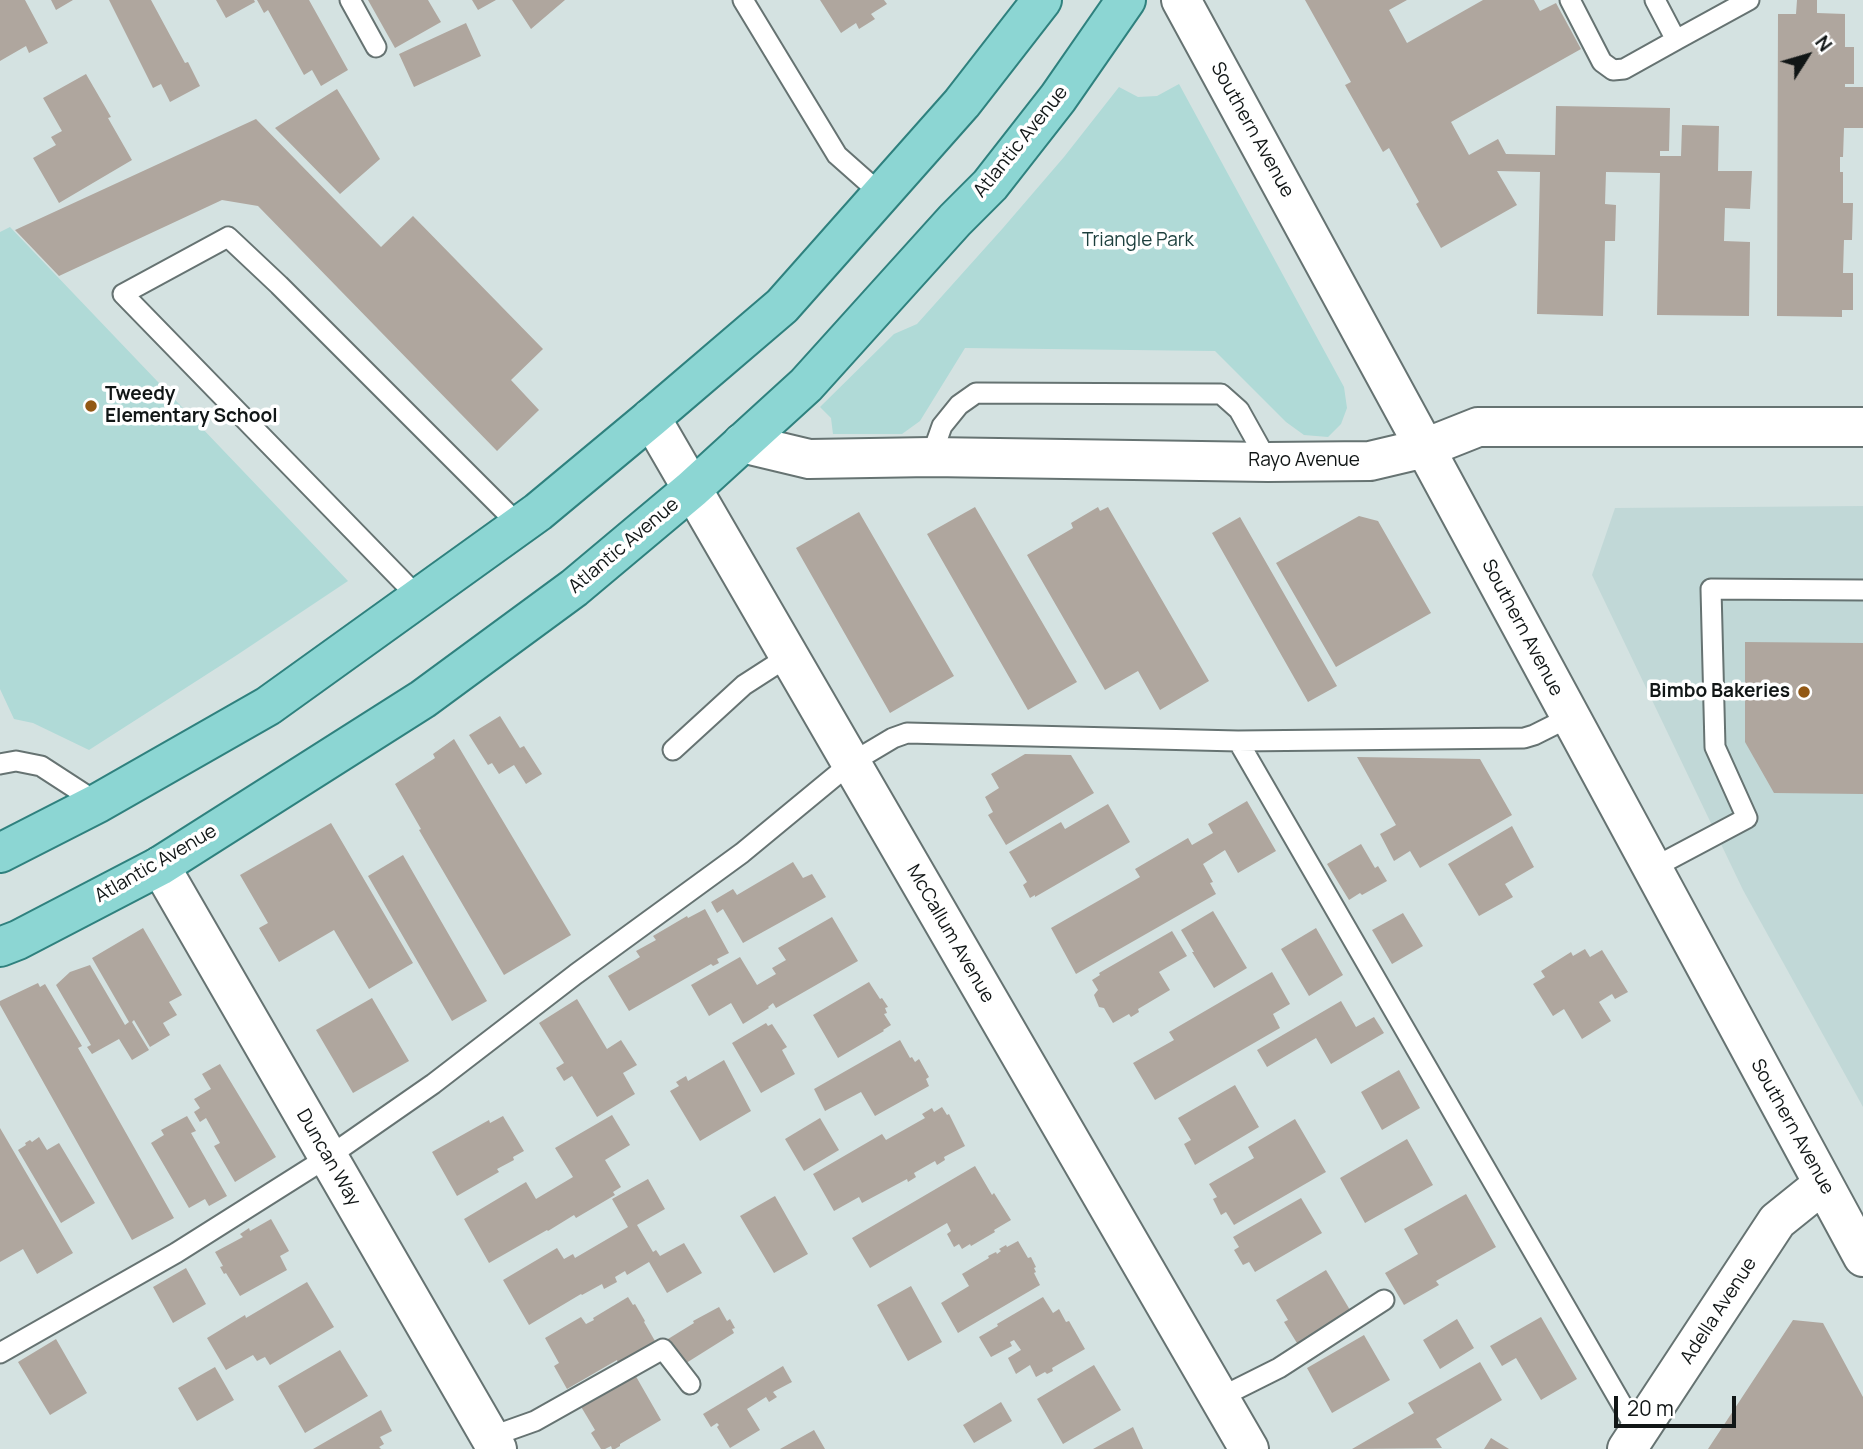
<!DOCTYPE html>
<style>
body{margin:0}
#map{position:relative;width:1863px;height:1449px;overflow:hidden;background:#d4e2e1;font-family:Manrope,sans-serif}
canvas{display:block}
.north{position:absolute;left:1772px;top:21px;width:70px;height:70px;-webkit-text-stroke:5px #fff;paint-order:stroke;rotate:53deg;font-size:19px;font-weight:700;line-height:28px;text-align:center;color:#111616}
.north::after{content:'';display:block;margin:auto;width:24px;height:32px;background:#111616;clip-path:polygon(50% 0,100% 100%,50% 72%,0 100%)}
.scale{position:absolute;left:1614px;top:1396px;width:122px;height:32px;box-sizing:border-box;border:4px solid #111616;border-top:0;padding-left:9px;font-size:21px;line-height:24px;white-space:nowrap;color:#111616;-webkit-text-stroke:5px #fff;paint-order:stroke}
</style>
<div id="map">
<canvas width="1863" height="1449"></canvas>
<div class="north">N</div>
<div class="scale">20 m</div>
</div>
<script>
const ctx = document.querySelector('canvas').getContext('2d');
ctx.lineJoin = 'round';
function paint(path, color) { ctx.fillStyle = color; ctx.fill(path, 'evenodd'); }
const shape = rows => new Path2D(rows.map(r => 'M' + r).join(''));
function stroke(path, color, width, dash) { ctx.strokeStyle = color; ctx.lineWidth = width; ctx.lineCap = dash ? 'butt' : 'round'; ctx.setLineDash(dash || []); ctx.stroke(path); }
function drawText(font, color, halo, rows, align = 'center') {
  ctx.font = font + ' Manrope,sans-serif'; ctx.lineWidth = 7; ctx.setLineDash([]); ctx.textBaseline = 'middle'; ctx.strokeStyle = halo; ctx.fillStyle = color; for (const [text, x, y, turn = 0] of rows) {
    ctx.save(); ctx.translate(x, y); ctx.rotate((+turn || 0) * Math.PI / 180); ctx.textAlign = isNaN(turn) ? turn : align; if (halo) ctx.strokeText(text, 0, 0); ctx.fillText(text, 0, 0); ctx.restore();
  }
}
paint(shape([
 [1863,506,1863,1107,1743,890,1592,575,1615,508]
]), '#c1d8d7');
paint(shape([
 [1179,84,1344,387,1347,408,1341,424,1328,437,1304,435,1286,422,1215,351,965,348,920,421,902,434,833,434,831,418,820,407,894,334,917,324,1003,228,1064,157,1119,87,1138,97,1157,96],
 [10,227,348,581,237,655,89,750,33,723,14,719,0,689,0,232]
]), '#b0dad7');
paint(shape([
 [0,0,25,0,48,43,29,53,26,46,0,61],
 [51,0,73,0,56,10],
 [109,0,151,0,185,63,188,62,200,86,170,102,161,84,153,88],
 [216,0,254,0,255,2,226,18],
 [257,0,309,0,348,70,321,86,312,70,304,75,268,10,264,13],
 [368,0,428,0,441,22,395,48],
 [472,0,496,0,478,10],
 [512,0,565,0,531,29],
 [820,0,884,0,887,4,871,14,875,19,859,29,856,23,841,33],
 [1305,0,1407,0,1389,10,1407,43,1483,0,1534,0,1540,11,1556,3,1581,49,1451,122,1469,155,1498,139,1506,154,1555,155,1556,106,1670,108,1669,151,1660,151,1660,156,1681,156,1682,125,1719,126,1718,171,1752,171,1750,209,1725,208,1724,241,1750,242,1749,316,1657,315,1660,173,1606,172,1605,204,1616,205,1615,241,1605,241,1603,316,1537,314,1540,172,1497,171,1517,205,1441,248,1416,204,1419,202,1389,148,1383,152,1345,85,1351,82],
 [1797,0,1817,0,1817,13,1845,14,1845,47,1854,47,1854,84,1845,84,1845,87,1863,87,1863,128,1844,128,1843,157,1840,157,1840,172,1843,172,1843,203,1853,203,1852,240,1844,240,1843,273,1853,273,1853,310,1842,310,1842,317,1777,316,1778,14,1796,14],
 [466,23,481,56,414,87,399,54],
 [86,74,111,117,108,118,132,160,59,203,33,158,56,145,51,137,62,131,43,98],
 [337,89,380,159,340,194,275,128],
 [256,119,381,247,413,216,543,349,511,380,539,410,497,451,258,206,222,200,59,276,15,230],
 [975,507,1077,682,1028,710,927,534],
 [1098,507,1100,511,1108,507,1209,681,1160,710,1138,671,1105,690,1027,555,1073,528,1071,523],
 [859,512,954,676,890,713,796,548],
 [1359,516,1378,521,1431,613,1336,667,1276,563],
 [1240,517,1337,686,1308,702,1212,533],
 [1745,642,1863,643,1863,794,1774,793,1745,742],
 [500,716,520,748,524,746,542,774,526,784,514,765,499,774,492,763,488,765,469,735],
 [454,739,571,935,504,975,419,830,421,829,395,784,435,758,433,754],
 [1025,754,1071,755,1094,793,1006,845,988,815,993,812,985,797,999,788,991,774],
 [1357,757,1480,759,1512,815,1420,868,1410,851,1394,861,1380,834,1396,825],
 [1247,801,1276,851,1238,873,1225,850,1203,864,1213,882,1210,883,1216,894,1076,974,1051,928,1140,877,1135,869,1188,838,1192,845,1213,833,1208,824],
 [1108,804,1130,842,1035,897,1035,895,1030,898,1023,885,1027,882,1009,852,1061,822,1065,829],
 [331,823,413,963,369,989,334,930,279,962,259,928,268,923,240,875],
 [1512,826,1534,867,1505,884,1513,897,1479,916,1448,864],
 [1361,844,1375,868,1378,866,1387,881,1362,895,1360,893,1349,900,1327,864],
 [403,855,487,1001,452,1021,368,876],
 [793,862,803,878,812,874,826,897,743,943,723,909,717,913,711,902,733,889,737,895],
 [705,909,729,953,717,959,719,963,713,966,711,964,629,1011,608,976,640,957,636,951,656,940,653,936,687,916,688,918],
 [1213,911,1247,968,1214,988,1192,952,1194,952,1181,930],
 [1403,913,1423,946,1392,964,1372,930],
 [832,917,858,961,776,1008,773,1003,768,1007,769,1008,743,1024,731,1003,709,1016,691,985,740,957,757,985,776,974,772,968,786,960,778,948],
 [143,928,182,995,169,1002,177,1015,163,1023,170,1035,150,1047,134,1020,132,1022,149,1050,132,1060,119,1039,92,1054,87,1047,91,1045,56,985,70,972,90,965,125,1025,129,1022,92,958],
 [1316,928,1343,975,1309,996,1281,949],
 [1172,931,1187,956,1159,972,1170,990,1138,1009,1139,1012,1131,1017,1129,1014,1113,1023,1104,1008,1099,1007,1094,995,1098,990,1092,980,1100,975,1099,973],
 [1585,949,1590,957,1602,950,1628,992,1615,999,1612,994,1599,1002,1611,1021,1582,1039,1564,1009,1553,1016,1533,984,1545,977,1541,971,1571,952,1573,956],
 [1272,972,1290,1004,1273,1014,1280,1028,1155,1100,1133,1063,1174,1040,1169,1032],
 [869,982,880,999,882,998,888,1007,885,1008,887,1013,884,1014,891,1025,883,1030,884,1031,838,1058,813,1015],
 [38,983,40,987,45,984,82,1046,78,1048,174,1218,132,1240,0,1005,0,1001],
 [372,998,409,1061,353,1093,316,1030],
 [577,999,607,1049,621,1040,637,1065,623,1073,635,1094,597,1117,572,1076,564,1081,556,1068,564,1063,539,1023],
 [1341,1001,1356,1027,1374,1017,1384,1033,1331,1064,1316,1038,1267,1067,1257,1050],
 [766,1023,768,1026,772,1024,787,1047,782,1050,795,1074,761,1093,732,1043],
 [900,1040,910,1058,912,1057,915,1062,919,1059,929,1077,926,1079,929,1086,875,1116,861,1092,825,1111,814,1089],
 [724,1060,751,1111,700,1141,670,1091,679,1086,676,1082,686,1076,688,1081],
 [220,1064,276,1157,235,1182,214,1146,220,1143,206,1118,200,1122,194,1112,200,1108,194,1099,211,1089,202,1074],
 [1399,1070,1420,1108,1382,1130,1361,1092],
 [1235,1085,1259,1127,1195,1165,1184,1144,1191,1140,1178,1118],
 [942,1107,947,1115,949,1114,965,1146,944,1157,945,1160,937,1165,935,1161,914,1173,916,1177,908,1182,907,1179,862,1203,859,1197,834,1211,813,1174,882,1134,886,1140,925,1118,922,1114,932,1108,934,1112],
 [612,1115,630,1145,605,1160,621,1187,613,1192,615,1195,576,1218,574,1215,548,1231,547,1230,489,1263,464,1219,526,1182,536,1199,573,1177,555,1148],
 [187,1116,196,1131,191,1133,227,1196,209,1206,205,1199,189,1208,151,1143,164,1135,161,1130],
 [503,1116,524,1151,513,1157,514,1160,497,1169,499,1172,457,1196,432,1152,489,1120,490,1123],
 [820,1118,839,1150,804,1171,785,1139],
 [1295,1119,1326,1172,1234,1225,1226,1212,1221,1215,1213,1199,1217,1197,1209,1184,1254,1158,1248,1147],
 [0,1128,73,1253,37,1274,23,1249,0,1262],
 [39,1137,47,1150,59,1143,95,1203,61,1223,18,1150,26,1145,25,1143,30,1140,32,1142],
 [1407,1139,1433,1185,1365,1223,1340,1178],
 [975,1166,992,1195,994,1193,1011,1220,994,1230,995,1232,971,1246,970,1244,962,1249,959,1244,954,1247,947,1234,951,1231,947,1223,870,1268,852,1238],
 [648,1179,665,1209,637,1225,653,1252,656,1250,660,1256,684,1243,702,1273,667,1293,649,1262,627,1275,625,1271,615,1277,617,1282,604,1289,602,1284,582,1295,581,1294,529,1325,503,1280,557,1248,564,1259,573,1254,575,1258,628,1227,612,1199],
 [1466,1194,1496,1247,1436,1281,1439,1285,1404,1305,1385,1273,1418,1254,1404,1229],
 [775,1196,808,1254,774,1273,740,1216],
 [1301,1198,1322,1233,1255,1272,1249,1262,1243,1265,1234,1250,1239,1247,1233,1237],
 [271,1219,289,1251,280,1256,287,1270,240,1296,226,1273,224,1274,220,1267,223,1266,215,1252,243,1237,240,1234,249,1228,250,1231],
 [1018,1241,1028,1258,1031,1257,1036,1267,1034,1268,1036,1272,1034,1273,1040,1285,958,1333,941,1303,969,1286,962,1274,989,1258,988,1256,996,1252,997,1254,1001,1251,999,1249,1006,1245,1007,1247],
 [186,1268,206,1304,173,1323,153,1287],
 [1326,1270,1353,1315,1300,1348,1284,1322,1288,1320,1276,1300],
 [307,1282,334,1327,270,1365,265,1357,257,1361,253,1355,226,1370,207,1338,245,1315,246,1318],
 [911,1286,942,1342,908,1361,877,1305],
 [628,1297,633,1305,635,1304,645,1321,644,1322,655,1341,618,1363,617,1360,567,1389,554,1366,559,1363,545,1338,581,1317,586,1324,594,1320,593,1318],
 [1043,1297,1053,1313,1059,1309,1066,1322,1069,1321,1085,1349,1052,1368,1053,1371,1047,1374,1045,1372,1036,1377,1030,1365,1016,1374,1008,1358,1021,1350,1014,1340,1010,1342,1012,1346,991,1357,979,1337,998,1326,997,1324],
 [719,1307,727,1321,730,1319,735,1328,732,1329,734,1333,683,1365,668,1339,694,1323,693,1321],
 [1541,1317,1577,1379,1541,1400,1516,1358,1502,1366,1490,1346],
 [1457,1319,1474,1348,1440,1369,1423,1340],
 [1793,1320,1823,1323,1863,1397,1863,1449,1708,1449],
 [1364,1335,1390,1380,1332,1413,1307,1368],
 [56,1339,87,1393,50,1415,18,1362],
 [340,1350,368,1396,305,1433,278,1386],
 [1480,1362,1502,1400,1436,1439,1442,1448,1352,1449,1414,1413,1408,1403],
 [1094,1365,1121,1410,1063,1444,1037,1399],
 [783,1366,792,1382,773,1392,777,1397,769,1402,766,1397,747,1409,760,1430,730,1448,717,1427,719,1425,717,1423,711,1427,703,1414],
 [215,1367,234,1400,197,1421,178,1388],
 [634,1373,661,1420,620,1444,620,1446,615,1449,612,1449,611,1446,605,1449,601,1449,591,1433,595,1430,580,1405],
 [1001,1402,1012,1421,974,1443,963,1425],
 [381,1410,392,1431,380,1437,384,1444,379,1447,381,1449,313,1449],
 [1133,1427,1143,1449,1093,1449],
 [814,1430,825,1449,780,1449],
 [1491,1438,1509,1449,1484,1449]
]), '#afa69e');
const service = shape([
 [350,0,376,47],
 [743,0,837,155,881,194],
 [1570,0,1602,62,1613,70,1624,69,1676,40],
 [1655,0,1676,40,1749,0],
 [931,457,942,426,959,405,976,393,1221,394,1239,410,1268,462],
 [418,597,123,294,228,237,279,285,519,525],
 [1238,741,1639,1434],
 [673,750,744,685,789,656],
 [0,764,16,761,41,766,98,803],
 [1651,869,1747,818,1715,747,1711,589,1863,590],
 [0,1353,176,1253,328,1157,433,1084,576,974,742,853,851,763,893,738,907,733,1238,741,1524,738,1534,735,1570,717],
 [1219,1398,1279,1368,1384,1300],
 [490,1437,535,1421,663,1349,690,1384]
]);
const minor = shape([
 [651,418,1249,1449],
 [742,443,809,459,931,457,1268,462,1370,461,1425,448,1863,1257],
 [160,866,497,1449],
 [1627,1449,1777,1221,1823,1184]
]);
const tertiary = shape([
 [1181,0,1425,448,1478,427,1863,427]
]);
const primary = shape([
 [0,853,98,803,268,706,538,512,651,418,782,306,962,103,1042,0],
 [0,947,18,940,160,866,423,699,574,588,692,489,806,385,955,220,990,185,1058,98,1126,0]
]);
stroke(service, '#667372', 23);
stroke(minor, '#667372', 42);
stroke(tertiary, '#667372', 42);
stroke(primary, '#2f817e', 42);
stroke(service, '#fff', 19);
stroke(minor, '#fff', 38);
stroke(tertiary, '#fff', 38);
stroke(primary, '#8cd6d3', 38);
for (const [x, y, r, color] of [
 [91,406,7,"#925814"],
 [1804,692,7,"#925814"]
]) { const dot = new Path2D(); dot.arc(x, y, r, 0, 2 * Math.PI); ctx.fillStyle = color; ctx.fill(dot); stroke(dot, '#fff', 2.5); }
drawText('19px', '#111616', '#fff', [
 ["Southern Avenue",1252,130,61],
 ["Atlantic Avenue",1021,142,-51],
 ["Rayo Avenue",1304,461],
 ["Atlantic Avenue",624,546,-40],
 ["Southern Avenue",1522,628,62],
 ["Atlantic Avenue",156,864,-30],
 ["McCallum Avenue",950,934,60],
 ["Southern Avenue",1792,1127,61],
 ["Duncan Way",328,1158,60],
 ["Adella Avenue",1719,1311,-57]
]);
drawText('19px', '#1c3f3d', '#fff', [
 ["Triangle Park",1138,241]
]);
drawText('bold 19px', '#111616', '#fff', [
 ["Tweedy",105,395],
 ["Elementary School",105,417],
 ["Bimbo Bakeries",1790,692,"right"]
], 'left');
</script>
